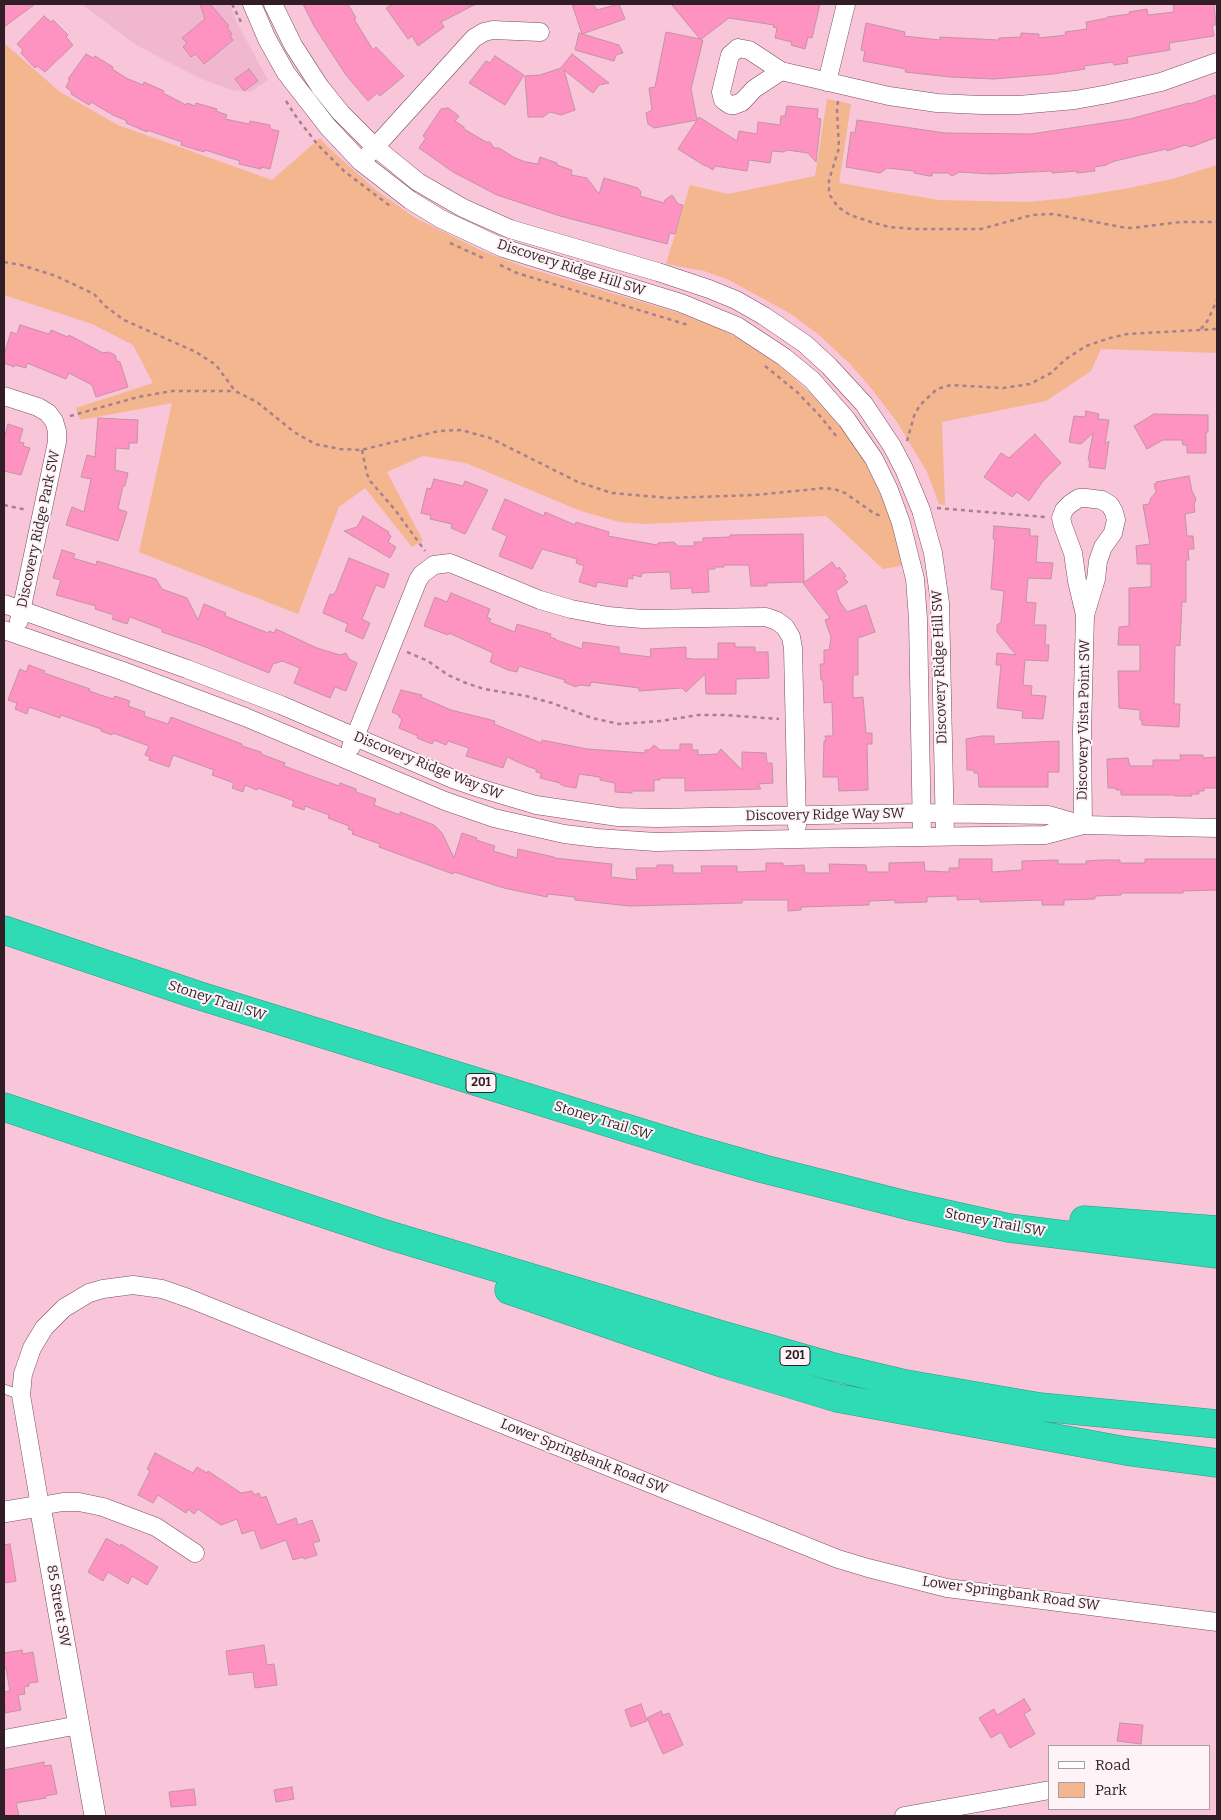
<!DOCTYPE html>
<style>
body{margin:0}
#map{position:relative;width:1221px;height:1820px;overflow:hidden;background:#f8c5d9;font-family:Bitter,serif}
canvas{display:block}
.frame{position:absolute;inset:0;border:5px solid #301d25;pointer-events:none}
.legend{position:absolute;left:1048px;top:1745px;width:162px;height:65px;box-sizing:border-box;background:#fef3f7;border:1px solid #ac9da3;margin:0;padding:6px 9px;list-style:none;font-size:15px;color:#301d25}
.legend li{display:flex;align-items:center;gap:10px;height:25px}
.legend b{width:25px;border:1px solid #ac9da3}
</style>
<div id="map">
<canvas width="1221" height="1820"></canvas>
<div class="frame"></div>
<ul class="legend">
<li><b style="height:6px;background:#fff"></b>Road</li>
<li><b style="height:14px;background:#f4b68f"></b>Park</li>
</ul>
</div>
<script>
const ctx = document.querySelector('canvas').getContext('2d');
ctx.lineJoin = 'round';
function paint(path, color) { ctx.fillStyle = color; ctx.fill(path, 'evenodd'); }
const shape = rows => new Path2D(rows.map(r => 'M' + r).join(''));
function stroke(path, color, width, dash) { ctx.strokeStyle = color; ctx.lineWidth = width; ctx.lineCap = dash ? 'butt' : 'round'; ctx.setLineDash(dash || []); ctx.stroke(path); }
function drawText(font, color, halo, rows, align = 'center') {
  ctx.font = font + ' Bitter,serif'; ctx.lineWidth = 4; ctx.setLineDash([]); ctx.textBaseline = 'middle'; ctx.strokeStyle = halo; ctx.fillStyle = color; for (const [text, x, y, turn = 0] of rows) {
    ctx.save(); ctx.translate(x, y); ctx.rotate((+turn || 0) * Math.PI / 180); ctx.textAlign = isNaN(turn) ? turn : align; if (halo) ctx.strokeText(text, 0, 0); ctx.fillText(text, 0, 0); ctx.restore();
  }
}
paint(shape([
 [82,4,230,4,236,21,268,80,251,92,232,90,199,78,136,45]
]), '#f0b7ce');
paint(shape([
 [4,43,60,92,118,125,272,180,320,138,330,149,377,191,417,219,446,233,480,250,524,267,682,314,719,328,752,346,786,371,814,397,840,426,861,455,893,519,904,565,883,569,826,516,644,524,619,522,578,510,466,463,423,456,387,472,423,541,412,547,365,488,339,507,298,614,139,552,172,403,80,420,76,408,153,383,133,345,92,324,4,295],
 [827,99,851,104,839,183,938,200,1028,202,1068,198,1124,189,1172,179,1217,165,1217,353,1101,349,1091,371,1046,401,942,422,945,505,939,504,927,472,897,422,871,388,850,364,819,335,791,314,729,280,704,271,666,264,690,185,728,194,815,176]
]), '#f4b68f');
const building = shape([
 [4,4,35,4,4,27,4,4],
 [200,4,210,4,229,26,227,27,232,34,230,36,233,40,204,64,196,54,191,57,183,47,187,43,182,38,205,19,200,4],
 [303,4,348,4,356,18,354,19,373,50,376,47,404,76,380,96,377,93,368,101,346,75,314,26,303,4],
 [393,4,476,4,441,22,444,27,418,46,412,36,408,39,386,8,393,4],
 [572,4,593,4,597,10,619,4,625,19,582,34,572,4],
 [671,4,820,4,812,38,808,37,805,49,791,45,792,42,775,38,777,28,773,27,774,25,729,18,700,40,703,40,691,89,697,120,699,117,737,141,739,131,757,134,758,122,780,125,781,116,785,116,787,106,818,109,817,118,821,119,816,162,808,153,787,150,784,152,772,151,770,163,749,160,747,171,715,166,713,170,705,165,705,166,678,149,697,120,654,128,648,124,646,113,652,110,649,88,655,87,666,32,700,39,671,4],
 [1173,4,1214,4,1216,25,1212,25,1214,36,1169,43,1170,50,1127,57,1128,63,1114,65,1113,62,1084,66,1085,69,1053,74,994,79,950,77,905,72,906,69,863,61,865,51,861,50,866,23,905,32,904,36,940,40,940,37,999,40,999,38,1021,37,1021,33,1039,34,1039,38,1066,35,1065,32,1087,29,1086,22,1108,18,1107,17,1130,14,1129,12,1147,9,1148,15,1174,12,1173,4],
 [44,16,51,22,53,20,68,35,66,37,73,45,45,72,37,66,35,68,21,53,23,50,17,44,44,16],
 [579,33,619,45,623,53,616,55,614,61,575,50,579,33],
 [86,54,93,58,95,56,113,67,112,69,128,79,143,85,144,82,164,91,163,93,186,105,187,103,195,106,196,103,217,109,216,111,227,115,225,119,249,124,250,121,270,125,270,129,279,131,270,169,261,167,261,169,239,164,240,161,205,150,204,152,181,145,182,142,147,130,147,132,126,123,127,121,113,115,91,102,89,105,71,94,72,92,66,87,70,79,68,79,86,54],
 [572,54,609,83,599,85,593,93,564,70,575,110,561,115,550,112,543,117,528,117,525,76,540,75,561,68,572,54],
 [495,56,524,75,505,105,469,83,486,61,490,63,495,56],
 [249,69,258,81,244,91,235,79,249,69],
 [1215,95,1217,101,1217,137,1191,147,1185,145,1167,151,1166,149,1115,161,1107,164,1107,165,1094,167,1095,171,1077,173,1077,171,1052,173,1052,171,991,174,959,172,952,176,948,173,932,173,932,176,929,176,914,173,914,171,887,168,880,173,846,167,851,132,855,133,857,120,945,133,1031,134,1130,119,1189,103,1190,104,1215,95],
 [448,108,459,116,455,121,464,127,464,129,486,142,490,142,494,148,499,148,515,158,526,162,538,164,540,157,557,163,557,165,572,170,571,175,587,178,599,194,604,178,638,188,641,192,640,196,664,203,665,200,672,195,678,204,683,205,675,234,670,233,667,244,560,216,497,195,453,172,419,148,426,138,423,136,441,109,448,108],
 [20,325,49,334,51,330,68,337,69,335,103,353,109,352,115,355,117,361,120,362,128,387,96,397,92,385,69,373,66,379,27,363,26,368,15,365,14,367,4,363,4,355,11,332,17,334,20,325],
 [1086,411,1099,414,1098,419,1109,420,1105,444,1109,441,1105,469,1089,467,1090,460,1088,460,1093,433,1081,444,1069,442,1074,416,1085,417,1086,411],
 [1154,414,1208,415,1208,432,1206,432,1206,453,1187,453,1187,445,1183,445,1182,440,1163,440,1147,449,1134,426,1154,414],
 [98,418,138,420,137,443,129,443,129,449,116,448,115,470,128,473,125,486,123,486,118,509,127,512,118,541,66,525,72,507,84,512,91,479,81,477,87,455,95,457,98,418],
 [8,424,23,429,19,442,24,443,23,446,30,448,21,475,4,471,4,439,8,424],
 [1035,434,1061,463,1043,481,1029,501,1017,492,1012,497,984,477,1001,453,1009,458,1035,434],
 [1189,476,1192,491,1196,499,1194,505,1195,512,1185,514,1187,536,1193,536,1194,549,1188,549,1189,560,1186,560,1186,602,1182,602,1180,646,1175,645,1174,704,1180,704,1179,727,1142,725,1142,720,1140,720,1140,710,1119,708,1118,671,1140,671,1140,645,1118,645,1119,627,1129,626,1129,588,1151,587,1151,564,1137,564,1137,559,1136,546,1150,544,1143,505,1149,504,1151,498,1156,492,1154,484,1157,483,1156,482,1189,476],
 [434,479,463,486,465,481,488,490,465,534,451,528,452,524,430,519,431,516,429,515,421,513,427,488,431,489,434,479],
 [505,499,544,516,545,512,575,525,576,522,609,532,608,536,657,545,658,543,674,542,678,546,694,546,694,542,703,542,703,538,730,537,730,535,803,534,804,582,767,583,767,586,751,586,749,565,724,565,724,567,715,567,715,569,708,569,709,592,692,593,692,588,671,589,670,572,642,573,641,577,633,575,633,579,628,578,627,587,597,582,596,587,579,582,584,566,576,563,577,559,542,549,532,569,499,556,507,536,492,529,505,499],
 [363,516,389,532,388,534,391,536,388,542,396,547,390,558,344,531,357,527,363,516],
 [994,526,1030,529,1030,536,1038,536,1036,562,1053,563,1051,579,1028,578,1026,602,1036,603,1034,625,1046,625,1045,645,1049,645,1048,661,1025,660,1023,685,1032,686,1031,695,1046,696,1043,719,1022,718,1023,711,997,708,1001,665,996,665,997,653,1016,655,997,632,997,625,1001,622,1004,591,991,589,995,539,993,539,994,526],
 [62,550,75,554,73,558,96,565,97,561,156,579,162,589,187,598,198,620,204,604,226,613,225,616,268,633,269,631,274,633,276,629,317,648,340,655,346,653,349,659,357,663,346,691,335,687,330,698,294,683,300,668,282,661,273,664,269,673,203,646,162,632,162,629,130,617,127,624,112,619,114,615,95,609,96,606,56,595,61,580,53,578,62,550],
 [349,558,389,574,384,588,376,585,362,619,370,623,363,639,345,631,348,624,323,613,330,594,333,595,336,591,349,558],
 [832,562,837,569,839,567,846,576,844,578,848,582,836,591,840,602,847,612,866,605,875,632,858,638,858,675,853,675,853,698,863,697,866,733,872,733,872,744,867,744,868,790,839,791,838,777,823,777,824,741,826,741,825,736,833,736,832,702,824,703,823,680,821,680,820,664,824,664,824,650,829,650,831,637,825,620,830,618,803,583,832,562],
 [451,593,490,609,487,617,491,619,489,622,515,632,517,624,551,634,550,637,556,639,556,640,582,649,583,642,619,647,619,653,651,657,650,649,686,647,686,658,692,659,718,659,718,643,735,643,735,647,755,647,755,652,768,652,769,678,736,679,736,694,706,694,705,674,686,692,682,688,639,691,639,688,591,682,590,686,579,685,576,687,564,682,565,680,519,666,517,672,508,670,490,662,493,653,449,633,448,635,424,626,435,597,447,602,451,593],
 [29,665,45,671,44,673,90,689,89,691,113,699,115,696,130,701,128,706,145,712,144,716,168,724,171,717,242,744,242,746,261,752,261,754,285,763,284,766,339,786,340,783,356,789,356,792,376,799,374,805,400,815,400,812,434,825,442,833,454,858,462,833,477,838,476,840,495,846,493,851,517,858,518,849,554,857,554,858,612,864,611,877,637,880,636,868,657,868,657,865,673,865,673,873,702,873,701,866,737,866,737,872,766,871,766,863,783,863,783,866,804,865,805,873,830,873,829,864,866,865,867,872,889,872,889,863,924,862,925,871,949,872,949,868,959,868,959,859,992,859,992,872,1022,870,1022,861,1058,860,1058,864,1086,864,1086,861,1101,860,1120,860,1120,863,1145,863,1145,859,1217,859,1217,890,1183,891,1183,893,1121,893,1121,895,1095,896,1095,899,1064,900,1064,905,1042,905,1042,900,980,902,980,899,957,900,957,896,927,897,927,902,895,903,895,900,869,901,869,905,801,907,801,910,788,911,788,900,742,900,742,903,629,906,575,900,575,897,548,894,547,897,504,888,454,872,453,874,379,847,380,844,352,834,353,831,348,829,349,826,328,818,329,815,305,806,304,810,292,806,294,801,289,799,258,788,257,790,245,785,243,792,232,788,234,783,212,775,214,770,173,755,169,767,149,760,150,757,145,755,149,746,113,733,112,735,101,731,101,729,61,715,60,718,29,707,27,714,15,709,17,703,8,700,20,669,26,672,29,665],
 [401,690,422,695,421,697,451,710,495,721,494,724,541,743,542,740,587,749,645,753,645,750,649,750,654,745,660,750,680,750,680,744,692,744,692,750,698,750,698,755,717,754,721,749,742,770,742,752,766,753,767,763,772,763,773,783,758,784,761,789,685,791,685,778,660,778,660,780,654,780,654,791,632,791,632,793,615,792,615,783,600,780,600,777,579,774,576,788,564,786,560,784,560,783,540,778,541,773,536,772,536,769,529,767,507,757,503,768,466,756,469,748,448,741,446,745,434,740,432,744,417,738,418,736,399,728,402,719,399,717,399,715,392,712,401,690],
 [982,736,994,736,994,744,1059,741,1059,772,1048,772,1048,787,979,787,978,773,974,773,974,770,967,770,966,739,982,736],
 [1180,755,1203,755,1203,758,1217,757,1217,788,1204,788,1204,791,1199,791,1199,794,1191,794,1192,796,1175,796,1174,795,1121,795,1121,790,1116,790,1116,788,1108,788,1107,759,1128,758,1130,766,1153,766,1153,760,1181,760,1180,755],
 [155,1453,193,1473,197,1467,207,1473,208,1471,241,1493,252,1491,254,1495,259,1493,261,1498,266,1496,277,1525,296,1518,298,1525,312,1520,320,1541,313,1543,317,1555,304,1559,303,1557,293,1560,286,1540,261,1549,254,1530,242,1534,237,1519,221,1525,198,1509,194,1514,188,1509,186,1513,158,1495,153,1503,138,1495,150,1471,147,1469,155,1453],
 [106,1539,108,1539,120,1546,121,1544,158,1567,147,1585,132,1576,128,1584,108,1572,103,1581,88,1572,106,1539],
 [10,1544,16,1581,4,1583,4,1545,10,1544],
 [264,1645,267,1665,274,1664,277,1685,255,1688,253,1672,229,1675,226,1651,264,1645],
 [22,1650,23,1654,33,1652,38,1682,29,1683,29,1686,24,1687,25,1694,18,1695,21,1710,5,1713,4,1692,10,1691,6,1668,4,1669,4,1653,22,1650],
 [1024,1699,1031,1710,1024,1714,1035,1734,1010,1748,1001,1732,991,1738,979,1718,994,1709,997,1715,1024,1699],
 [641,1704,647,1721,631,1727,625,1710,641,1704],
 [661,1711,663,1715,669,1713,683,1745,663,1754,647,1718,661,1711],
 [1120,1723,1143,1725,1141,1744,1117,1741,1120,1723],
 [44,1762,44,1766,51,1765,57,1794,45,1796,46,1798,16,1803,19,1816,4,1816,4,1770,44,1762],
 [292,1787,294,1799,276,1802,274,1790,292,1787],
 [194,1789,196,1805,171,1807,169,1792,194,1789]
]);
paint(building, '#fe92c1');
stroke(building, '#c293a5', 1);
const service = shape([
 [4,1389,21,1395]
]);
const minor = shape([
 [252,4,267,39,286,73,328,127,361,162,410,200,441,219,503,248,681,303,737,326,784,357,812,380,847,420,874,459,889,490,901,523,915,579,918,619,922,837],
 [273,4,293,45,320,87,341,113,375,147,418,182,463,208,510,229,658,272,709,289,736,300,764,316,805,344,829,366,864,404,892,446,904,469,921,510,933,553,940,603,945,836],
 [738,48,749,50,781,71,754,89,742,102,734,105,730,105,723,100,721,92,730,55,738,48],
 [781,71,889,96,937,103,981,105,1019,105,1075,100,1108,94,1161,82,1217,62],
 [827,82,846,4],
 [367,156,474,38,484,32,493,30,540,32],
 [4,396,38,407,48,413,54,421,57,431,57,442,19,621],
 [4,604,187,669,281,705,453,779,479,788,536,805,618,817,656,818,922,813,1048,815,1083,825,1217,828],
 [4,630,120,670,245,717,445,801,494,818,564,834,597,838,656,842,797,839,1045,835,1083,825],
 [351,747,418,580,422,574,434,565,450,563,540,600,571,609,608,616,642,619,766,617,777,621,785,627,791,637,793,648,797,826],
 [1083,825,1082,732,1085,615,1096,579,1098,561,1103,547,1113,533,1116,520,1114,512,1110,505,1102,500,1086,498,1079,498,1070,504,1064,510,1061,518,1063,526,1073,553,1077,581,1085,615],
 [195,1553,156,1527,103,1507,79,1502,63,1502,40,1506,21,1395,23,1374,32,1348,44,1328,64,1308,89,1293,103,1289,133,1285,162,1289,188,1298,838,1559,868,1568,947,1588,1217,1622],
 [4,1739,79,1725],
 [904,1816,1050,1790]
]);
const tertiary = shape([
 [4,1512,40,1506,95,1816]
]);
const motorway = shape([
 [4,930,197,995,697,1150,764,1169,910,1206,1009,1228,1217,1254],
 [4,1107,385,1234,718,1334,830,1366,906,1384,1040,1407,1217,1424],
 [1084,1220,1217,1230],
 [509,1290,725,1364,837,1398,1126,1451,1217,1463]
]);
stroke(service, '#794f60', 10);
stroke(minor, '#794f60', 19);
stroke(tertiary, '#794f60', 22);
stroke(motorway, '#2f9883', 29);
stroke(shape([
 [232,4,241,22],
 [286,101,297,118,318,145,344,171,390,206],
 [838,101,837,110,839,148,829,180,829,194,838,207,850,215,871,222,889,227,915,229,981,229,1032,215,1053,214,1121,227,1131,228,1181,222,1217,222],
 [450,243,483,258],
 [4,262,21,265,56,276,94,294,105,306,124,320,196,352,216,365,235,391,257,402,294,432,315,444,340,449,361,450,439,431,461,430,490,438,578,482,612,493,669,498,755,495,825,488,834,489,845,493,875,514,879,515,880,513],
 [500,265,517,273,688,325],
 [1201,329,1208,320,1217,300],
 [765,366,797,392,820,416,837,437],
 [70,416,138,397,172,391,233,391],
 [907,441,914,416,920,405,937,389,951,385,1003,388,1030,384,1051,373,1066,359,1086,346,1110,338,1127,334,1217,329],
 [362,450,367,474,371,482,396,511,425,551],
 [4,505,27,510],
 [937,508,1045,517],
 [407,652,428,661,448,675,466,683,484,689,526,696,552,703,592,718,619,724,661,721,698,715,725,715,779,719]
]), '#a6808f', 2.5, [4, 4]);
stroke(service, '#fff', 9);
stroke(minor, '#fff', 18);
stroke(tertiary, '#fff', 21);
stroke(motorway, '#2fdbb5', 28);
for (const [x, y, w] of [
 [481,1083,30],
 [795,1356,30]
]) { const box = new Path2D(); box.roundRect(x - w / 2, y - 9.5, w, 19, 4); ctx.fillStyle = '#fef3f7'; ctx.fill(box); stroke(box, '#301d25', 1); }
drawText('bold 12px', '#301d25', null, [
 ["201",481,1083],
 ["201",795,1356]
]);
drawText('14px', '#301d25', '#fef3f7', [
 ["Discovery Ridge Hill SW",571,268,18],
 ["Discovery Ridge Park SW",39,529,-78],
 ["Discovery Ridge Hill SW",940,667,-92],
 ["Discovery Vista Point SW",1084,720,-89],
 ["Discovery Ridge Way SW",428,766,22],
 ["Discovery Ridge Way SW",825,815,-1],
 ["Stoney Trail SW",217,1001,18],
 ["Stoney Trail SW",603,1121,17],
 ["Stoney Trail SW",995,1223,11],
 ["Lower Springbank Road SW",584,1457,22],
 ["Lower Springbank Road SW",1011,1594,8],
 ["85 Street SW",58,1606,80]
]);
</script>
